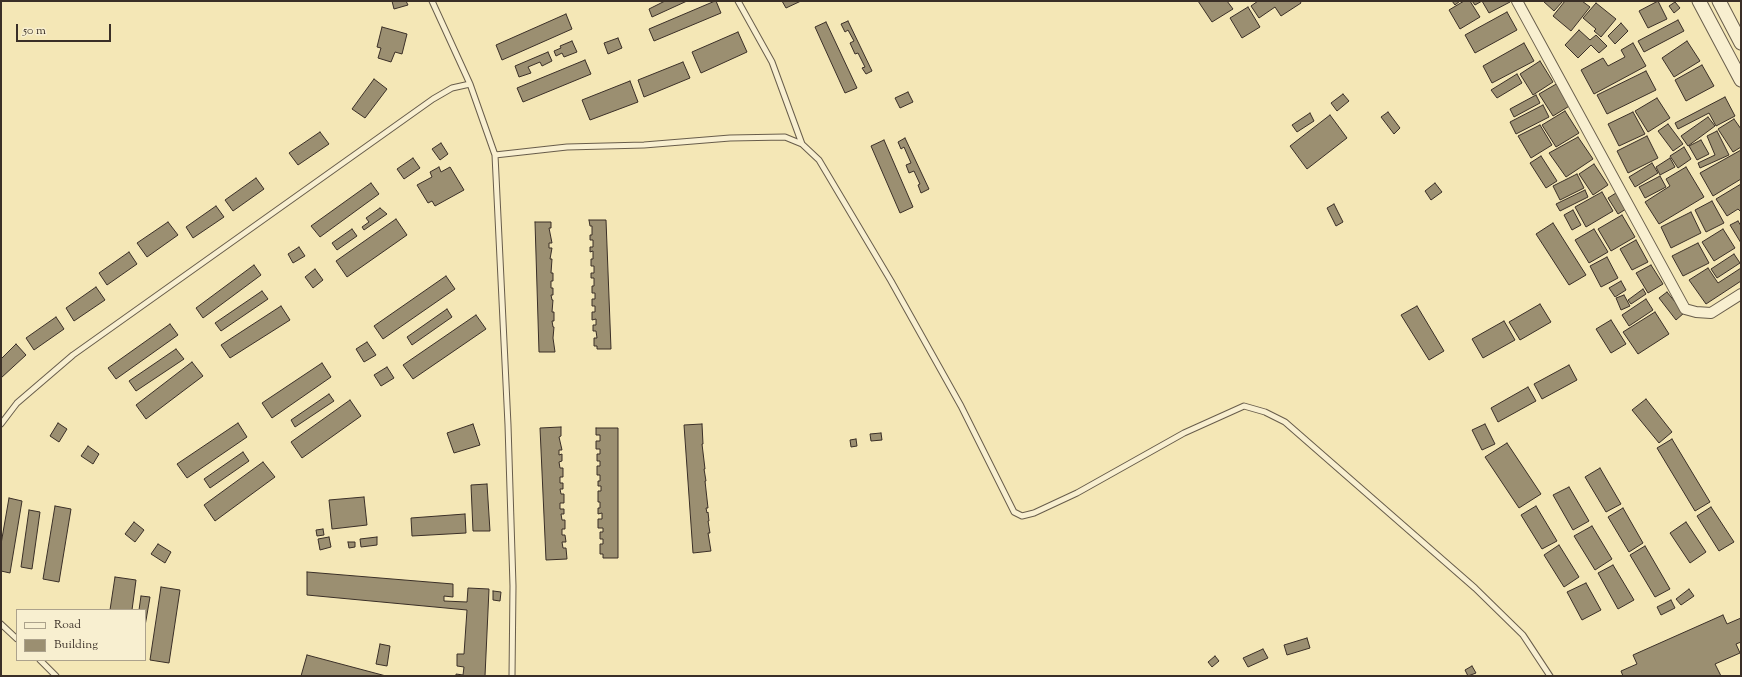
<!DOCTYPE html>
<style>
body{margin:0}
#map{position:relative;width:1742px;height:677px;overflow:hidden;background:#f4e7b6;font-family:"Sorts Mill Goudy",serif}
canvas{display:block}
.frame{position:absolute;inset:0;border:2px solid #3a2f27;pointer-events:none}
.legend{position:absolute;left:16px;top:609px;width:130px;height:52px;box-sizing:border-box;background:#f8efd0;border:1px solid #aca28c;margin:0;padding:5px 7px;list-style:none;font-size:12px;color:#3a2f27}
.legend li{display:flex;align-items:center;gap:8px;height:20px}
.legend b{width:20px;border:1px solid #aca28c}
.scale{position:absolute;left:16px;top:24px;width:95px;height:18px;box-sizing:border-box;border:2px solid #3a2f27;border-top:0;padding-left:5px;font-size:12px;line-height:14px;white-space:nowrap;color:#3a2f27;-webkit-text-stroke:3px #f8efd0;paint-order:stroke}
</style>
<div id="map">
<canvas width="1742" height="677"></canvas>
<div class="frame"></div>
<ul class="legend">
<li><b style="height:5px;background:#f8efd0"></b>Road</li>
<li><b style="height:11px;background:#9b8f71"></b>Building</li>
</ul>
<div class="scale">50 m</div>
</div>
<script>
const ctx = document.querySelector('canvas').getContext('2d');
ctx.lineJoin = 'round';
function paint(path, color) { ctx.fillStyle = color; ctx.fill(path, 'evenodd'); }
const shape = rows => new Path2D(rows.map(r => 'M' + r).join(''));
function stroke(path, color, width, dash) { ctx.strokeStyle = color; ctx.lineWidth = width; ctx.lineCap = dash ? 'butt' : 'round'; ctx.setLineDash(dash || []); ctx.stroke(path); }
const building = shape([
 [392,1,406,1,408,5,394,9,392,1],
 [665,1,687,1,652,17,649,9,665,1],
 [715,1,716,1,721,13,654,41,649,29,715,1],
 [782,1,801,1,786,8,782,1],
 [1198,1,1227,1,1233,9,1212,22,1198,1],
 [1258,1,1300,1,1301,3,1281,16,1275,7,1259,18,1251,6,1258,1],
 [1452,1,1460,1,1455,5,1452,1],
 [1464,1,1470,1,1480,17,1460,29,1449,10,1464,1],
 [1472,1,1482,1,1475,5,1472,1],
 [1482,1,1509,1,1510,2,1489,13,1482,1],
 [1543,1,1563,1,1554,11,1543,1],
 [1565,1,1582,1,1590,7,1571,31,1553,16,1565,1],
 [1658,1,1667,19,1648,28,1639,11,1658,1],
 [1675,2,1680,8,1674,13,1669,6,1675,2],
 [1596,3,1616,19,1601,37,1594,31,1596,29,1583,18,1596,3],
 [1248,7,1260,27,1242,38,1230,18,1248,7],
 [1507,12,1517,30,1475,53,1465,35,1507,12],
 [566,14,572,29,502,60,496,45,566,14],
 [1678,20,1684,31,1644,52,1638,41,1678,20],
 [848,21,872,71,866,74,862,68,865,67,858,53,855,54,850,43,854,41,848,30,845,32,841,24,848,21],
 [826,22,857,88,845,93,815,27,826,22],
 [1621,23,1628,31,1615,44,1608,36,1621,23],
 [382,27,407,34,402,54,395,52,391,62,378,58,381,48,377,47,382,27],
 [1579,30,1590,40,1596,35,1607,46,1599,53,1591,45,1578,58,1565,45,1579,30],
 [738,32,747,52,701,73,692,52,738,32],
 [618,38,622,48,608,54,604,43,618,38],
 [572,41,577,52,564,57,562,53,556,56,554,51,561,48,560,46,572,41],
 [1687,41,1700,61,1674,77,1662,58,1687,41],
 [1524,43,1534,61,1492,83,1483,66,1524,43],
 [1633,43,1646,66,1594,94,1581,70,1603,58,1608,66,1625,57,1621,50,1633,43],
 [548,52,552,61,542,66,540,62,528,67,531,73,519,77,515,66,548,52],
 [585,60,591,74,523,102,517,88,585,60],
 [1540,61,1553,82,1533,95,1520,74,1540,61],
 [683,62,690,78,644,97,638,80,683,62],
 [1702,65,1714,86,1686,101,1675,80,1702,65],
 [1646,71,1656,90,1607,114,1597,95,1646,71],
 [1517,74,1522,83,1497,98,1491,90,1517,74],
 [374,79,387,89,365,118,352,109,374,79],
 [630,81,638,102,590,120,582,100,630,81],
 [1558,83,1571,105,1553,116,1539,94,1558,83],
 [908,92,913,102,900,108,895,98,908,92],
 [1343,94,1349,101,1337,111,1331,103,1343,94],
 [1536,95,1540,103,1514,117,1510,109,1536,95],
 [1725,97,1735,116,1716,126,1709,113,1678,129,1675,123,1725,97],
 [1657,98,1670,118,1648,132,1635,111,1657,98],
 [1543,105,1549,117,1516,134,1510,122,1543,105],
 [1565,111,1579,133,1556,147,1542,125,1565,111],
 [1388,112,1400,128,1394,134,1381,117,1388,112],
 [1633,112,1645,134,1619,146,1608,124,1633,112],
 [1310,113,1314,121,1297,132,1292,125,1310,113],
 [1330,115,1347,138,1307,169,1290,146,1330,115],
 [1708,117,1715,126,1688,146,1681,136,1708,117],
 [1734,119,1741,129,1741,147,1733,152,1718,129,1734,119],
 [1668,124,1683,144,1673,151,1658,131,1668,124],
 [1540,125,1552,145,1531,158,1518,136,1540,125],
 [1717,131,1729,155,1700,168,1698,163,1715,155,1707,136,1717,131],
 [320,132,329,144,298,165,289,153,320,132],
 [1647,136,1658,158,1628,173,1617,151,1647,136],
 [1578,137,1593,159,1566,177,1549,153,1578,137],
 [905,138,929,189,921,193,918,185,920,184,914,171,909,173,906,165,911,163,904,147,901,149,898,142,905,138],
 [884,140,913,207,900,213,871,146,884,140],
 [1701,140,1709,154,1697,160,1689,146,1701,140],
 [441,143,448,154,440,160,432,149,441,143],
 [1684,147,1691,159,1678,168,1670,156,1684,147],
 [1741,150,1741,179,1713,196,1700,173,1741,150],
 [1541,156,1557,181,1546,188,1530,163,1541,156],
 [413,158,420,168,404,179,397,169,413,158],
 [1670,158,1675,167,1660,175,1656,167,1670,158],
 [1652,163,1658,173,1635,187,1629,177,1652,163],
 [1594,164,1608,185,1593,195,1579,174,1594,164],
 [439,167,441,172,450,167,464,190,435,206,432,201,428,203,417,185,432,177,430,172,439,167],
 [1686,167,1704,197,1659,224,1645,202,1670,186,1666,179,1686,167],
 [1577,174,1584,188,1560,200,1553,186,1577,174],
 [1660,176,1666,187,1645,198,1639,187,1660,176],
 [256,178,264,189,233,211,225,200,256,178],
 [371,183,379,194,320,237,311,226,371,183],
 [1435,183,1442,192,1431,200,1425,191,1435,183],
 [1741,184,1741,210,1740,211,1738,209,1727,216,1716,199,1741,184],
 [1585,190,1588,197,1560,211,1556,204,1585,190],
 [1602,192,1613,211,1586,227,1575,207,1602,192],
 [1616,193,1626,209,1618,214,1608,198,1616,193],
 [1712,201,1724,223,1706,232,1695,210,1712,201],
 [1334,204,1343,222,1336,226,1327,208,1334,204],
 [216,206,224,217,193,238,186,227,216,206],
 [380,208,387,214,364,230,362,227,369,222,366,218,380,208],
 [1573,210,1581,225,1572,230,1564,215,1573,210],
 [1691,212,1701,233,1671,248,1661,227,1691,212],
 [1622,215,1635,237,1611,251,1598,229,1622,215],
 [396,219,407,235,347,277,336,261,396,219],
 [589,220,606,220,611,349,597,349,597,346,594,346,594,338,597,338,596,331,593,331,593,325,596,325,596,319,592,320,592,312,595,312,595,306,592,306,592,299,595,299,595,293,592,293,592,286,594,286,594,278,591,278,591,273,594,273,594,266,591,266,591,259,593,259,593,251,590,252,590,247,593,247,593,240,590,240,590,235,592,235,592,226,590,226,589,220],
 [1738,221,1741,226,1741,243,1730,225,1738,221],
 [168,222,178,235,147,257,137,243,168,222],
 [535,222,551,222,551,228,549,228,552,243,549,243,549,248,552,248,550,259,552,259,551,273,553,273,553,281,551,281,551,288,553,288,553,295,551,295,552,300,553,300,552,312,554,312,554,321,552,321,553,327,554,327,553,338,555,352,539,352,535,222],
 [1553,223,1586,275,1569,285,1536,234,1553,223],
 [352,229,357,236,337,250,332,243,352,229],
 [1594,229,1608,252,1589,263,1575,240,1594,229],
 [1723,229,1735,248,1714,261,1702,242,1723,229],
 [1636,240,1648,262,1632,270,1620,249,1636,240],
 [1698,243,1709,263,1683,276,1672,256,1698,243],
 [299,247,305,256,293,263,288,254,299,247],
 [129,252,137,264,107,285,99,273,129,252],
 [1734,254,1740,263,1717,278,1711,269,1734,254],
 [1607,257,1618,278,1601,287,1590,266,1607,257],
 [254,265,261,275,203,318,196,308,254,265],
 [1651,265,1663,284,1648,293,1636,273,1651,265],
 [1708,268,1718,283,1741,268,1741,281,1706,304,1689,280,1708,268],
 [315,269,323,280,313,288,305,277,315,269],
 [446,276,455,289,383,339,374,326,446,276],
 [1621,281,1626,290,1615,297,1609,288,1621,281],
 [96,287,105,300,74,321,66,308,96,287],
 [1643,289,1646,294,1631,304,1628,300,1643,289],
 [262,291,268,299,221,331,215,323,262,291],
 [1667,292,1684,313,1676,320,1659,298,1667,292],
 [1624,295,1630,306,1621,310,1616,298,1624,295],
 [1646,299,1653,310,1629,326,1622,315,1646,299],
 [1540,304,1551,322,1520,340,1509,322,1540,304],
 [281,306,290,320,230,358,221,345,281,306],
 [1417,306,1444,351,1429,360,1401,315,1417,306],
 [447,309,452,317,412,345,407,337,447,309],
 [1655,312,1669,334,1638,354,1623,332,1655,312],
 [476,315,486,329,413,379,403,365,476,315],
 [56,317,64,329,34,350,26,338,56,317],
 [1611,320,1626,344,1611,353,1596,329,1611,320],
 [1504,321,1515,340,1483,358,1472,339,1504,321],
 [170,324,178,335,116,379,108,368,170,324],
 [367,342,376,355,364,362,356,349,367,342],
 [16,344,26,355,1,378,1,359,16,344],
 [176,349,184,359,136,391,129,381,176,349],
 [192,362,203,376,146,419,136,405,192,362],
 [322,363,331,377,272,418,262,403,322,363],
 [1569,365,1577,380,1542,399,1534,384,1569,365],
 [387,367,394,378,381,386,374,375,387,367],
 [1528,387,1536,401,1498,422,1491,408,1528,387],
 [329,394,334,401,295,427,291,420,329,394],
 [1646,399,1672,432,1659,443,1632,410,1646,399],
 [350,400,361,416,302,458,291,442,350,400],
 [58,423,67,429,59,442,50,436,58,423],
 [238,423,247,437,187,478,177,464,238,423],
 [473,424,480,445,454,453,447,433,473,424],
 [702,424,703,444,702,444,705,469,704,469,706,481,705,481,708,508,706,508,707,513,708,512,709,521,708,521,710,533,708,533,711,551,693,553,684,425,702,424],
 [1485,424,1495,444,1482,450,1472,430,1485,424],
 [561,427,561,436,559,437,562,450,559,450,559,455,562,454,562,461,559,462,560,468,563,468,563,477,560,477,560,483,563,483,563,489,560,489,561,494,564,494,564,503,560,503,560,509,564,509,564,514,561,514,562,520,565,520,565,529,562,529,562,535,565,535,566,542,562,542,563,548,566,548,567,559,546,560,540,428,561,427],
 [596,428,618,428,618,558,603,558,603,554,600,554,600,544,603,544,603,539,600,539,600,532,603,532,603,528,598,528,598,519,602,519,602,513,598,514,598,508,600,508,600,502,598,502,598,491,601,491,601,486,598,486,598,481,600,481,600,475,597,475,597,466,600,466,600,461,597,461,597,454,600,454,600,449,596,449,596,441,600,441,600,435,596,435,596,428],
 [881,433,882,440,871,441,870,434,881,433],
 [856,439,857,446,851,447,850,440,856,439],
 [1672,439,1710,502,1695,511,1657,448,1672,439],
 [1507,443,1541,494,1519,508,1485,457,1507,443],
 [88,446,99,454,93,464,81,456,88,446],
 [243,452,249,461,210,488,204,479,243,452],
 [263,462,275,477,215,521,204,505,263,462],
 [1600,468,1621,504,1606,512,1585,477,1600,468],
 [487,484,490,531,473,531,471,485,487,484],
 [1569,487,1589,521,1573,530,1553,495,1569,487],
 [364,497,367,525,332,529,329,500,364,497],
 [9,498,22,501,10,573,1,571,1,544,9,498],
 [55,506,71,509,59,582,43,579,55,506],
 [1536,506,1557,541,1542,549,1521,515,1536,506],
 [1711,507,1734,542,1719,551,1697,516,1711,507],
 [1623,508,1643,543,1629,552,1608,517,1623,508],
 [29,510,40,512,32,569,21,567,29,510],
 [465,514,466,533,412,536,411,518,465,514],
 [134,522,144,530,135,542,125,534,134,522],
 [1686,522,1706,552,1690,563,1670,533,1686,522],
 [1592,526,1612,559,1595,570,1574,536,1592,526],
 [323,529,324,535,317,536,316,530,323,529],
 [329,537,331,547,320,550,318,539,329,537],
 [377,537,377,545,361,547,360,539,377,537],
 [348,542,355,542,355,547,349,548,348,542],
 [158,544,171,552,165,563,151,554,158,544],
 [1559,545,1579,577,1564,587,1544,555,1559,545],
 [1645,546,1670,589,1655,597,1630,555,1645,546],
 [1613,565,1634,600,1618,609,1598,573,1613,565],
 [307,572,453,584,453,597,444,596,444,601,467,602,468,588,489,589,485,676,456,676,456,674,463,675,464,667,457,666,457,654,464,654,467,610,307,595,307,572],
 [115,577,136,580,132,610,110,610,115,577],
 [1586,583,1601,610,1582,620,1567,592,1586,583],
 [161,587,180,590,169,663,150,660,161,587],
 [1689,589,1694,596,1681,605,1676,599,1689,589],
 [493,591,501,592,500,601,493,600,493,591],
 [141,596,150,597,145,626,145,610,139,610,141,596],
 [1671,600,1675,608,1661,615,1657,607,1671,600],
 [1723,615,1727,624,1741,618,1741,642,1736,644,1740,653,1715,664,1721,676,1623,676,1621,671,1637,664,1633,655,1723,615],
 [1307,638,1310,648,1287,655,1284,645,1307,638],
 [380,644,390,646,387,666,376,664,380,644],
 [1263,649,1268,658,1248,667,1243,658,1263,649],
 [307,655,386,676,301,676,307,655],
 [1215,656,1219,661,1212,667,1208,662,1215,656],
 [1472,666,1476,673,1468,676,1465,670,1472,666]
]);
paint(building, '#9b8f71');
stroke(building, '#3a2f27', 1);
const service = shape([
 [432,1,470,84,495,155,508,425,513,586,512,676],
 [738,1,772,62,802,144],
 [495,155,567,147,644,145,730,138,785,137,802,144,819,160,891,281,961,406,1014,512,1022,516,1034,513,1077,493,1184,433,1244,406,1265,412,1285,422,1475,588,1523,635,1550,676],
 [1,424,17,403,73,355,433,99,452,88,470,84],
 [1,624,17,639],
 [40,660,56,676]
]);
const minor = shape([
 [1517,1,1685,309,1696,312,1711,313,1741,294]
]);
const tertiary = shape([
 [1699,1,1741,80],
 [1719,1,1741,43]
]);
stroke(service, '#685d4b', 7);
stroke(minor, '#685d4b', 12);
stroke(tertiary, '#685d4b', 15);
stroke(service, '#f8efd0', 5);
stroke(minor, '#f8efd0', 10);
stroke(tertiary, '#f8efd0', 13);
</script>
